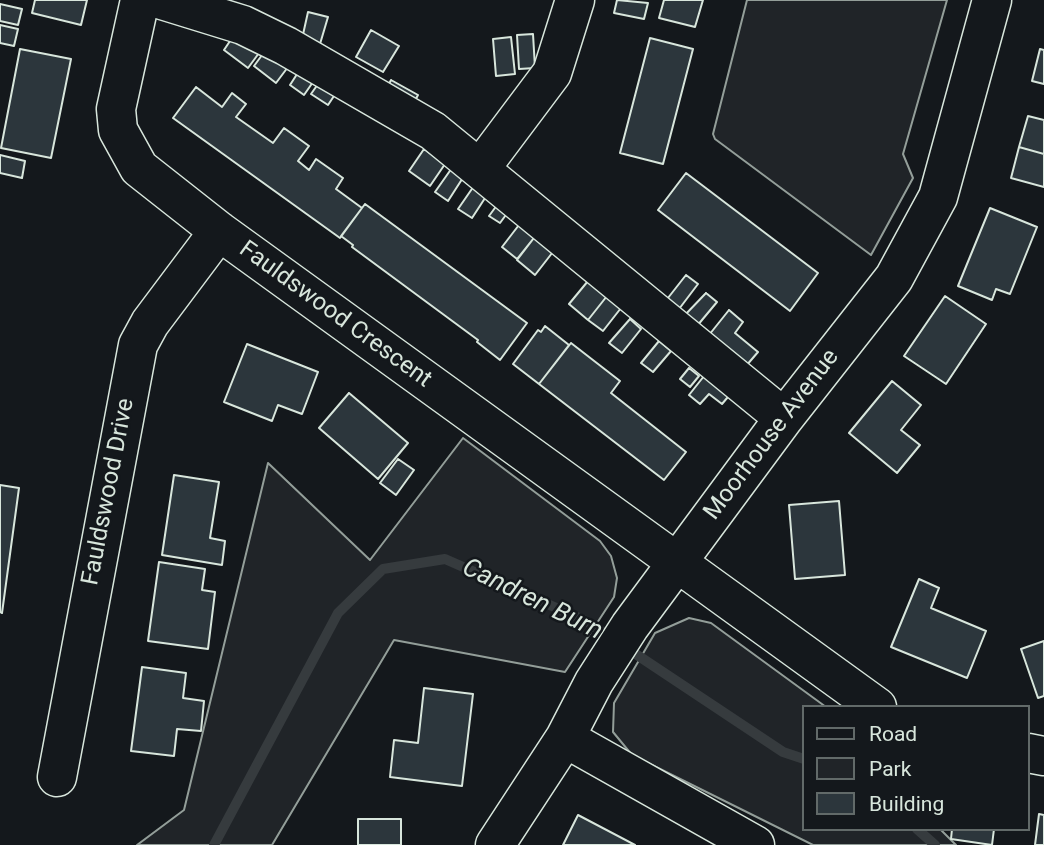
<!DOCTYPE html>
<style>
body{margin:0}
#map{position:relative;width:1044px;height:845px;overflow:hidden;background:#14181c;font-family:Roboto,sans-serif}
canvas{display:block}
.legend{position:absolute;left:802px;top:705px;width:228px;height:126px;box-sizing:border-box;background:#14181c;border:2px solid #626a69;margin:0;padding:9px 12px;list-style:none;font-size:21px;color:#d8e6dc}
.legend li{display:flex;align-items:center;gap:14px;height:35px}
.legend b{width:35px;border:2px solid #626a69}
</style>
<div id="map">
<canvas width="1044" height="845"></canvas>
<ul class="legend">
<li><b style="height:9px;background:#14181c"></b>Road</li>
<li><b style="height:19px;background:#202428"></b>Park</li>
<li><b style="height:19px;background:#2c363c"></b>Building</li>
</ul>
</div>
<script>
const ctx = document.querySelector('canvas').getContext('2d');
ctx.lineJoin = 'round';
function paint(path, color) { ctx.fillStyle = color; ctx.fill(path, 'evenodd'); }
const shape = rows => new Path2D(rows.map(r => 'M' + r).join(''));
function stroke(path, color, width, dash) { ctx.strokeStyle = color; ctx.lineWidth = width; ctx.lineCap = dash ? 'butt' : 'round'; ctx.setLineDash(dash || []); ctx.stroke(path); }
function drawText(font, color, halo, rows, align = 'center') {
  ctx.font = font + ' Roboto,sans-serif'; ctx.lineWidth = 5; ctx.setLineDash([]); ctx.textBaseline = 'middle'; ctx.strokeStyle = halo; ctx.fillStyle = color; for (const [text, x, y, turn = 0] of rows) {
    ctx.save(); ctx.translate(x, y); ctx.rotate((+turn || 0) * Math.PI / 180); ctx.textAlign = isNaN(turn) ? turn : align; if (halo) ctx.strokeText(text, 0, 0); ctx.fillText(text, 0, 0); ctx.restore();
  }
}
const green = shape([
 [747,0,947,0,903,154,913,178,871,255,715,139,713,134,747,0],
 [463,438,600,541,611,556,617,578,614,597,565,672,394,640,272,845,137,845,184,810,268,463,370,560,463,438],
 [689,618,711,623,826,707,804,707,804,829,940,829,956,845,813,845,632,755,613,732,614,703,655,633,689,618]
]);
paint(green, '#202428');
stroke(green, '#939e99', 2);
stroke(shape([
 [917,829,935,845],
 [214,845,338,613,383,569,445,559,586,621,783,752,804,759]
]), '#363b3e', 10);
const building = shape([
 [35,0,87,0,81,25,32,13,35,0],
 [617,0,648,3,644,19,614,13,617,0],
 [664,0,703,0,695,27,659,18,664,0],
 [0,4,22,9,18,25,0,21,0,4],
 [308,12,328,17,320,44,302,39,308,12],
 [0,25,18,29,14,46,0,43,0,25],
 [371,30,399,46,383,72,356,57,371,30],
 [533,34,535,68,519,69,517,35,533,34],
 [234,35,259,53,248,68,224,50,234,35],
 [511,37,515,74,496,76,493,39,511,37],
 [650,38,693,49,663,164,620,153,650,38],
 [20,49,71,59,51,158,1,148,20,49],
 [1040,49,1044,50,1044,84,1032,81,1040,49],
 [265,51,288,67,276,83,254,66,265,51],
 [299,71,313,82,304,95,290,85,299,71],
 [391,80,418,95,411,108,384,94,391,80],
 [318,84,334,96,328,105,311,94,318,84],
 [196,87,222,107,232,93,246,104,236,117,273,143,284,128,309,146,298,161,309,170,316,159,343,178,336,189,362,208,340,238,173,118,196,87],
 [1028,116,1044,120,1044,154,1019,147,1028,116],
 [1019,147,1044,154,1044,187,1011,178,1019,147],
 [424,149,445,164,430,186,409,171,424,149],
 [0,155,25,161,22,178,0,173,0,155],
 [454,165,466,173,448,201,435,192,454,165],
 [686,173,818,273,790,311,658,210,686,173],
 [476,183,489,192,472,218,458,209,476,183],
 [500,201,511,208,500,223,489,216,500,201],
 [365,204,527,323,500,360,477,342,478,340,352,247,353,245,341,236,365,204],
 [990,208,1037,227,1010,294,996,289,992,300,958,286,990,208],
 [522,221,537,234,517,259,502,247,522,221],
 [537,234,556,248,535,275,517,260,537,234],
 [686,275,698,284,676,313,664,303,686,275],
 [588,281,607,296,588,320,569,304,588,281],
 [706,293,717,302,697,326,684,316,706,293],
 [607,296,621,308,603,331,588,320,607,296],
 [945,296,986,324,946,384,904,356,945,296],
 [729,310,743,322,735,333,758,352,746,366,709,335,729,310],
 [630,319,641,329,622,353,609,343,630,319],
 [545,326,569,345,539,384,513,364,538,330,541,332,545,326],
 [659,341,671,351,653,372,641,363,659,341],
 [571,343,620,381,611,393,686,452,664,480,539,384,571,343],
 [247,344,318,372,302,414,278,405,272,421,224,402,247,344],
 [689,368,699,376,690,387,680,379,689,368],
 [708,371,733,391,722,404,709,394,700,404,689,395,708,371],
 [892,381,921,405,901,430,920,445,897,473,849,433,892,381],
 [349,393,408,443,378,479,319,428,349,393],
 [398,459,414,470,396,495,380,483,398,459],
 [174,475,219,482,210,538,225,541,222,565,162,555,174,475],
 [0,485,19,488,2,613,0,612,0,485],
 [839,501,845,575,795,579,789,505,839,501],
 [159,562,205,569,202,590,215,592,208,649,148,641,159,562],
 [919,579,939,588,931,608,986,631,967,678,891,647,919,579],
 [1044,641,1044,696,1038,698,1021,649,1044,641],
 [142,667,186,673,183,698,204,701,201,731,177,729,174,756,131,751,142,667],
 [424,688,473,694,462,786,390,777,394,740,418,743,424,688],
 [1039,814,1044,815,1044,845,1035,845,1039,814],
 [578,815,635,845,563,845,578,815],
 [358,819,401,819,401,845,358,845,358,819],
 [952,829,994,829,992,845,951,839,952,829]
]);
paint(building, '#2c363c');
stroke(building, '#d8e6dc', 2);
const minor = shape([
 [140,0,116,109,118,130,139,168,219,231,877,707],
 [162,0,243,25,286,46,433,131,784,418],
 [480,169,552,73,575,0],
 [565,738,755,845],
 [1028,753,1044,756],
 [57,777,138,345,150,323,219,231],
 [495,845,565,738,594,682,630,626,784,418,894,278,938,197,992,0]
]);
stroke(minor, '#d8e6dc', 41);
stroke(minor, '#14181c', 38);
drawText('24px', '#d8e6dc', '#14181c', [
 ["Fauldswood Crescent",335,315,36],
 ["Moorhouse Avenue",772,435,-53],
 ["Fauldswood Drive",109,492,-79]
]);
drawText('italic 26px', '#d8e6dc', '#14181c', [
 ["Candren Burn",532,600,26]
]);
</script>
